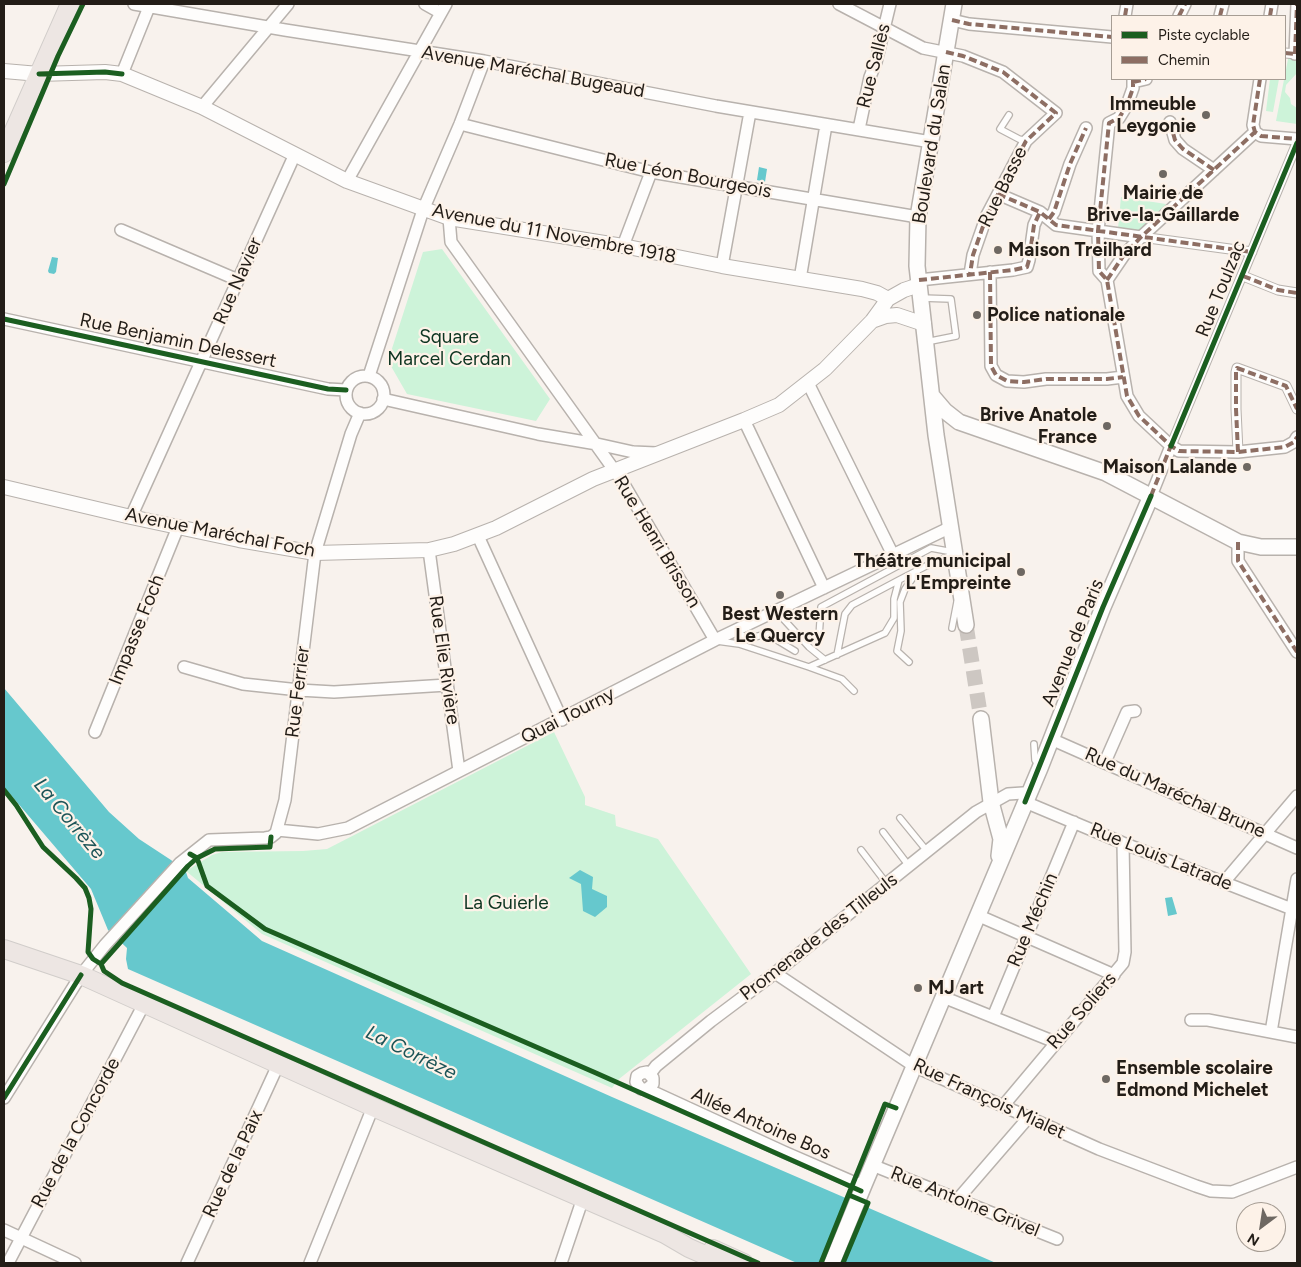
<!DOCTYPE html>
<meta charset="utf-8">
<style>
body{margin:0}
#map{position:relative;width:1301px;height:1267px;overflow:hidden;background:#f8f2ed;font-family:Figtree,sans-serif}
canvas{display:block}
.frame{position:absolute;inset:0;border:5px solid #231d17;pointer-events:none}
.legend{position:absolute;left:1111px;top:15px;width:175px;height:65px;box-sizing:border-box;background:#fdf2e8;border:1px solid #a69d94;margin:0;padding:6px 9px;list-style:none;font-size:15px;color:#231d17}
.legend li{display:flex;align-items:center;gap:10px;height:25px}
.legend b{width:25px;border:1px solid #a69d94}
.north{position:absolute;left:1236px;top:1202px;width:50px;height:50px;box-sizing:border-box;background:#fdf2e8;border:1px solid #a69d94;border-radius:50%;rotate:211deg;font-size:14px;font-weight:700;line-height:20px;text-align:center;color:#231d17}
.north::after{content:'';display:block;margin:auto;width:18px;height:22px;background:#6e6862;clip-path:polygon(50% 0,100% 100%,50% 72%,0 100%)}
</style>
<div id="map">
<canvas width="1301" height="1267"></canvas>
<div class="frame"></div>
<ul class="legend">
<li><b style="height:6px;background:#1b5e20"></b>Piste cyclable</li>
<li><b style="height:6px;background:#8d6e63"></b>Chemin</li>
</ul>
<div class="north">N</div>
</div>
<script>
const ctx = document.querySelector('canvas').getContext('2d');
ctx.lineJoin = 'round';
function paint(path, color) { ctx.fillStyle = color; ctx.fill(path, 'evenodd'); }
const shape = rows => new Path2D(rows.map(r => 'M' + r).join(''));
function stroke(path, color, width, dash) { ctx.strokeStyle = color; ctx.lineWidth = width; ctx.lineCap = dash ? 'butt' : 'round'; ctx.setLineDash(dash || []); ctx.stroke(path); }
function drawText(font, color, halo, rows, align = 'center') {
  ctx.font = font + ' Figtree,sans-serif'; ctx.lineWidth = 4.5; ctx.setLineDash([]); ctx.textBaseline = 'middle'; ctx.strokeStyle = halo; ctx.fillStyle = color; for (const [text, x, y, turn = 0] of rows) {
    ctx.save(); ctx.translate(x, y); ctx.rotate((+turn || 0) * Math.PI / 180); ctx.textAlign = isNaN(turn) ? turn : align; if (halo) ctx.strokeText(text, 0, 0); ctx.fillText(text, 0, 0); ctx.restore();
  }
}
paint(shape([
 [1289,54,1297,54,1297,73,1286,85,1285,92,1290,98,1291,104,1297,108,1297,124,1276,121],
 [1270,79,1279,79,1273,112,1266,111],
 [1121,197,1166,204,1146,233,1118,229],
 [442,249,550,399,536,421,407,394,388,361,423,252],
 [554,732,585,797,585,805,615,815,616,826,658,839,751,974,619,1079,612,1088,262,934,186,871,212,855,222,852,303,851,327,849]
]), '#cdf3d9');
paint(shape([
 [759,167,767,169,765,182,757,180],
 [52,257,58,258,56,272,54,274,49,273,48,271],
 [4,688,109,812,139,839,171,860,186,872,188,878,262,941,612,1097,996,1263,797,1263,128,969,126,959,127,948,108,930,91,889,4,787],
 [580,870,593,877,592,889,607,896,607,907,595,917,583,911,581,884,569,878],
 [1172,897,1177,914,1168,916,1165,898]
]), '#66c8cd');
stroke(shape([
 [966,625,981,719]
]), '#cdc7c2', 15, [15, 8]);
const service = shape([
 [1009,115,1000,129,1019,139,1026,141],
 [921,298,951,299,956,336,926,342],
 [776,611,809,647,825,660],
 [952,628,957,602],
 [733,632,750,638,767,634,795,651],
 [819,637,821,607,931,548,953,552],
 [717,641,739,644,809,667,885,633,894,618,894,599,899,580,926,566,954,554],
 [837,655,845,614,852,605,899,580],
 [909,662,897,651,901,631,900,602,905,589,917,572],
 [809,667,842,679,854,691],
 [1034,744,1035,760,1039,766],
 [900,818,927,851],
 [883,832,909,866],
 [861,850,887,884]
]);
const pedestrian = shape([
 [1285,53,1297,54],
 [1141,237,1252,252],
 [1243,276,1278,290,1297,293],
 [1171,446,1297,143],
 [1238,452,1236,409,1236,372,1237,368,1286,386,1297,409]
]);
const minor = shape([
 [134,4,285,30,484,61,716,106,931,142],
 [425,4,441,13],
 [839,4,923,48,963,56,1003,72,1056,113,1026,141,987,215,973,255,970,274],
 [1125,16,1127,4],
 [1179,16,1185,4],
 [1220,16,1223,4],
 [1270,16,1272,4],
 [952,20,969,24,1112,37],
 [1295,54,1297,4],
 [122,74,149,7],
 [1133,79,1133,88,1127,105,1119,118,1109,123,1098,231,1099,271,1107,280,1127,396,1139,416,1171,446,1179,451,1238,452,1285,447,1294,442,1297,437],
 [1260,79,1253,125,1255,132,1261,136,1297,139],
 [1133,82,1146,79],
 [202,107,288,4],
 [1170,122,1175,140,1183,149,1214,170],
 [460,124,651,172,918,217],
 [859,129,870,77,876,62,890,4],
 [347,181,446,4],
 [998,194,1040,212,1056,225,1141,237],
 [449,218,451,242,622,481,715,640],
 [1049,219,1054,212,1070,164,1086,128],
 [121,230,238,280],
 [623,246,651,172],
 [722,266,750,112],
 [990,272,991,366,996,375,1007,381,1024,382,1046,379,1107,379,1123,377],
 [800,279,826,125],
 [919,280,1013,270,1027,267,1029,260,1034,225,1040,212],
 [1107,280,1124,255,1141,237,1255,132],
 [4,319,328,389,346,390],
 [369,376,423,210,460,124,484,61],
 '346 395a19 19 0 1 1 38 0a19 19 0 1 1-38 0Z',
 [808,383,893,555],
 [383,399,538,434,597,444,633,452,656,453],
 [744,420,824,588],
 [1151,496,1171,446],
 [131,517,295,154],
 [478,536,562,720],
 [1238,542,1238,561,1297,652],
 [429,550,459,771],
 [184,667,243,684,299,690,334,692,447,685],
 [95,732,178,527],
 [1051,739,1297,848],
 [1105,762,1127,712,1135,711],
 [1025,802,1123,843,1297,911],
 [277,830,318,834,348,828,715,640,951,527],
 [1224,882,1297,796],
 [977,915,1114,975],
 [775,973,914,1066,1099,1149,1196,1186,1211,1191,1232,1192,1297,1167],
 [943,997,1055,1042],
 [993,1017,1074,822],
 [1191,1020,1208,1020,1297,1037],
 [1271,1032,1297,879],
 [650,1074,656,1066,711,1021,775,973,976,812,1008,794,1023,793,1028,796],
 [647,1089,653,1084,653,1078,647,1072,642,1073,637,1076,636,1082,641,1089,647,1089,784,1152,853,1182,864,1185],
 [4,1098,81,975,105,945,180,863,209,840,265,838,271,837,276,833,285,800,315,553,351,434,360,413],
 [1003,1106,1123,963,1125,952,1123,843],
 [872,1165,1057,1239],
 [958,1199,1028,1118],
 [4,1230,75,1263],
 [8,1263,144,1004],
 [187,1263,278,1065],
 [310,1263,373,1107],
 [561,1263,583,1198]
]);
const tertiary = shape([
 [4,71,39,74,105,72,122,74,202,107,347,181,449,218,623,246,722,266,862,289,877,293,888,299],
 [872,321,886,316,897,315,924,324],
 [4,487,131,517,239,540,315,553,429,550,454,544,496,528,593,479,744,420,779,405,825,369,872,321,888,299,904,290,919,285]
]);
const secondary = shape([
 [954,4,918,217,917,266,936,435,966,625],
 [933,397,945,411,959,422,1106,473,1238,542,1261,547,1297,547],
 [981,719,991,802,1001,839,999,856],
 [832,1263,864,1185,1040,768,1103,607,1151,496]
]);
const primary = shape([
 [4,153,70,4],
 [4,949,81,975,373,1107,665,1234,689,1248,723,1263],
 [713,1249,744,1263]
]);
stroke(service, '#b8b2ad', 8);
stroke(pedestrian, '#b8b2ad', 11);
stroke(minor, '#b8b2ad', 14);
stroke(tertiary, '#b8b2ad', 16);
stroke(secondary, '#b8b2ad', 18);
stroke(primary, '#d1cdca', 20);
stroke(service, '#fefdfc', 5.5);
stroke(pedestrian, '#fefdfc', 9);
stroke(minor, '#fefdfc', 11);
stroke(tertiary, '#fefdfc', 14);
stroke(secondary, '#fefdfc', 15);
stroke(primary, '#ede6e3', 18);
stroke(shape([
 [1125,16,1127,4],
 [1179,16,1185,4],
 [1220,16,1223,4],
 [1270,16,1272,4],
 [952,20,969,24,1112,37],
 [946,52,963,56,1003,72,1056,113,1026,141,987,215,973,255,970,274],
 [1285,53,1297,54],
 [1295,54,1297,4],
 [1133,79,1133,88,1127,105,1119,118,1109,123,1098,231,1099,271,1107,280,1127,396,1139,416,1171,446,1179,451,1238,452,1285,447,1294,442,1297,437],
 [1260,79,1253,125,1255,132,1261,136,1297,139],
 [1133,82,1146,79],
 [1170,122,1175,140,1183,149,1214,170],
 [998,194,1040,212,1056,225,1252,252],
 [1049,219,1054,212,1070,164,1086,128],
 [990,272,991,366,996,375,1007,381,1024,382,1046,379,1107,379,1123,377],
 [1243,276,1278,290,1297,293],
 [919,280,1013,270,1027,267,1029,260,1034,225,1040,212],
 [1107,280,1124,255,1141,237,1255,132],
 [1238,452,1236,409,1236,372,1237,368,1286,386,1297,409],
 [1151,496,1172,443],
 [1238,542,1238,561,1297,652]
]), '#8d6e63', 4, [8, 4]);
stroke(shape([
 [39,74,105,72,122,74],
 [4,184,58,56,83,4],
 [4,319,328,389,346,390],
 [1171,446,1297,143],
 [4,790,16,805,43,847,76,878,85,888,89,898,91,909,88,952,93,959,101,964,188,866,197,858,215,849,270,847,271,837],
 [1025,802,1103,607,1151,496],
 [190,854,197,858,207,886,265,929,596,1073,861,1191],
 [101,964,104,971,122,983,758,1263],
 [4,1098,81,975],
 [821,1263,885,1104,896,1108],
 [843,1263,868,1203,849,1195]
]), '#1b5e20', 5);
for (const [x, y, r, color] of [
 [1206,115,5,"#6e6862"],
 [1163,174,5,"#6e6862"],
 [998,250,5,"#6e6862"],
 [977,315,5,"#6e6862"],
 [1107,426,5,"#6e6862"],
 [1247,467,5,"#6e6862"],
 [1021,572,5,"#6e6862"],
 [780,595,5,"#6e6862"],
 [918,988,5,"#6e6862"],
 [1106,1079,5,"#6e6862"]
]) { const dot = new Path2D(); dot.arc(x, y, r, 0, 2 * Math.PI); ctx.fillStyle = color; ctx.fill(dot); stroke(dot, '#fdf2e8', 2); }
drawText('19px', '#231d17', '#fdf2e8', [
 ["Rue Sallès",874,66,-76],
 ["Avenue Maréchal Bugeaud",533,72,10],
 ["Boulevard du Salan",932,144,-81],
 ["Rue Léon Bourgeois",688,176,11],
 ["Rue Basse",1003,187,-64],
 ["Avenue du 11 Novembre 1918",554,234,11],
 ["Rue Navier",238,281,-66],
 ["Rue Toulzac",1221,289,-68],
 ["Rue Benjamin Delessert",178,341,12],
 ["Avenue Maréchal Foch",220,533,11],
 ["Rue Henri Brisson",657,542,59],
 ["Impasse Foch",137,630,-68],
 ["Avenue de Paris",1073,643,-68],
 ["Rue Elie Rivière",444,660,82],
 ["Rue Ferrier",298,692,-83],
 ["Quai Tourny",568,716,-27],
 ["Rue du Maréchal Brune",1175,793,24],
 ["Rue Louis Latrade",1161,857,22],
 ["Rue Méchin",1033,920,-67],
 ["Promenade des Tilleuls",819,937,-38],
 ["Rue Soliers",1082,1011,-49],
 ["Rue François Mialet",989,1099,25],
 ["Allée Antoine Bos",761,1124,24],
 ["Rue de la Concorde",76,1133,-62],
 ["Rue de la Paix",233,1164,-65],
 ["Rue Antoine Grivel",965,1202,22]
]);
drawText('bold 19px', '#231d17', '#fdf2e8', [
 ["Immeuble",1196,104],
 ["Leygonie",1196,126],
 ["Mairie de",1163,193,"center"],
 ["Brive-la-Gaillarde",1163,215,"center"],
 ["Maison Treilhard",1008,250,"left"],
 ["Police nationale",987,315,"left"],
 ["Brive Anatole",1097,415],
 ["France",1097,437],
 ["Maison Lalande",1237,467],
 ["Théâtre municipal",1011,561],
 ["L'Empreinte",1011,583],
 ["Best Western",780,614,"center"],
 ["Le Quercy",780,636,"center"],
 ["MJ art",928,988,"left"],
 ["Ensemble scolaire",1116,1068,"left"],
 ["Edmond Michelet",1116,1090,"left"]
], 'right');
drawText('19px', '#0c3420', '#fdf2e8', [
 ["Square",449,337],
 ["Marcel Cerdan",449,359],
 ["La Guierle",506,903]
]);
drawText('italic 20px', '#1c5457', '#fdf2e8', [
 ["La Corrèze",69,819,50],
 ["La Corrèze",411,1053,26]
]);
</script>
